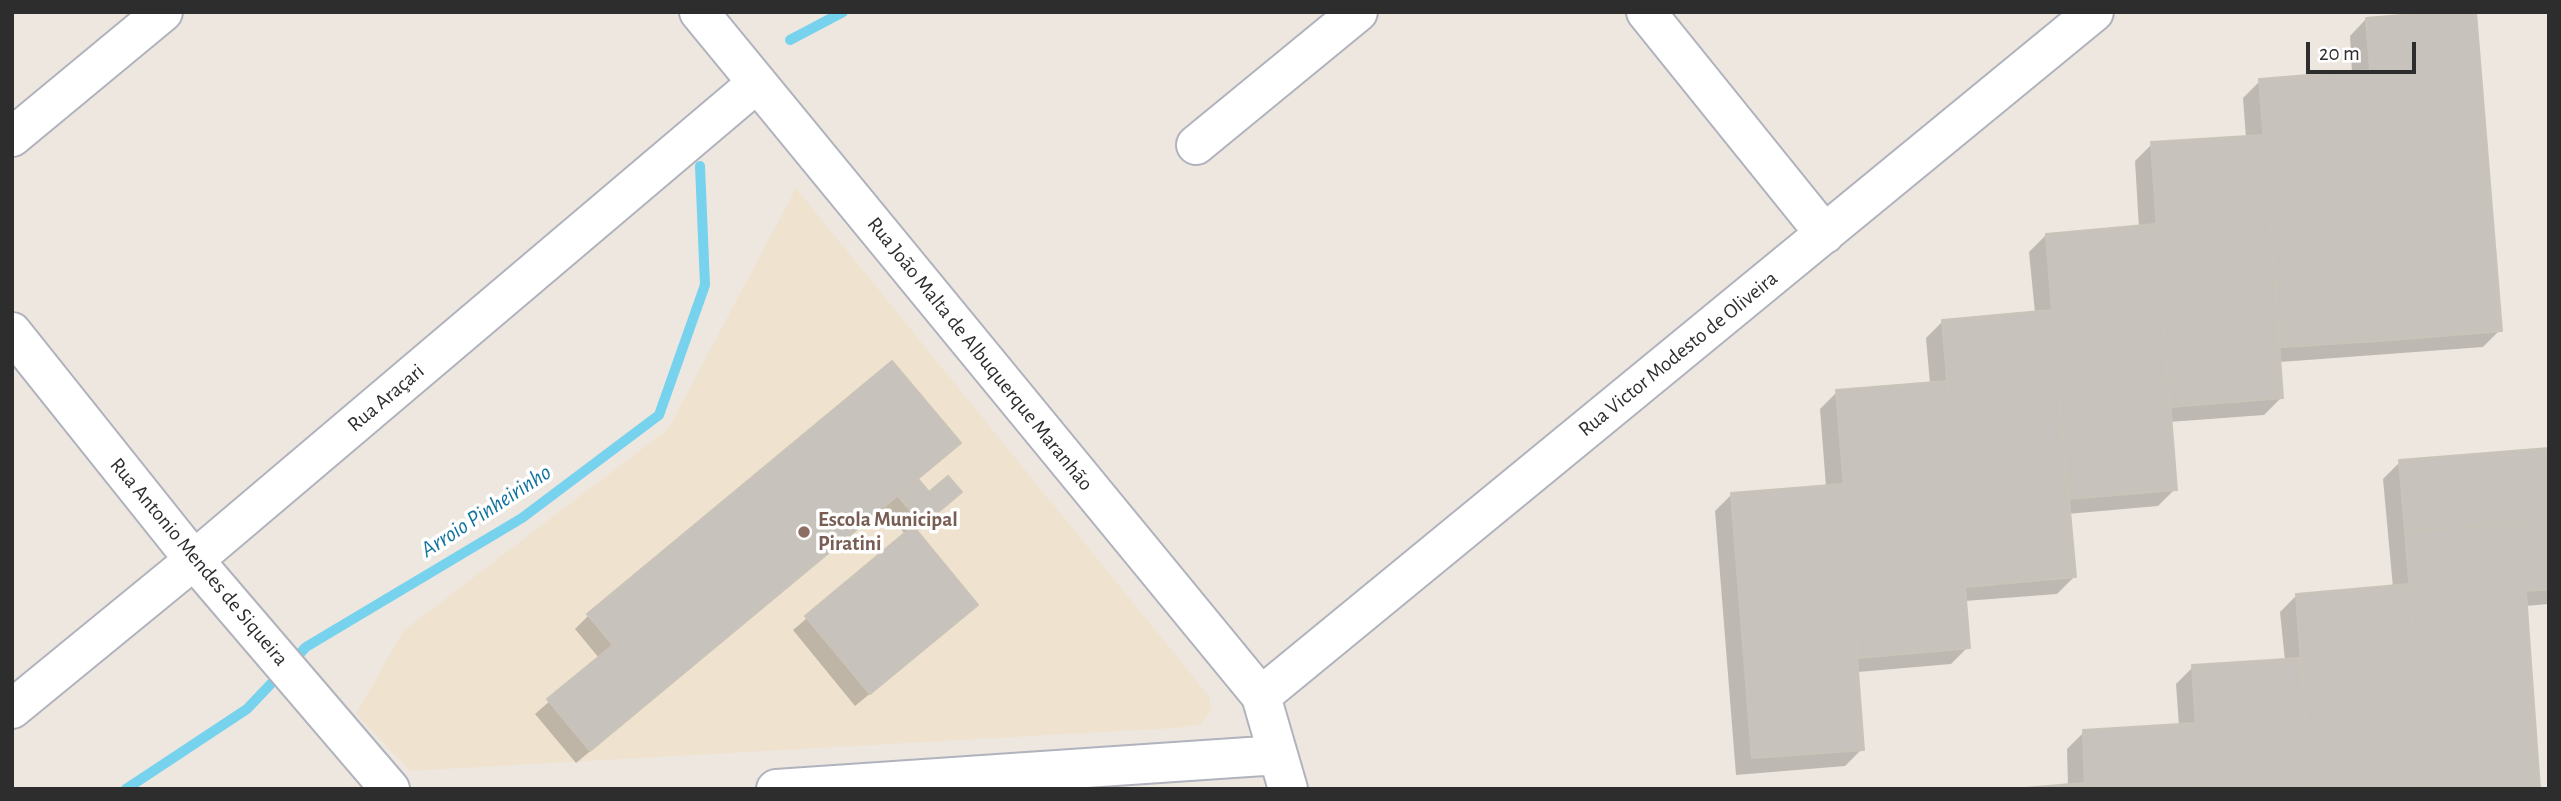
<!DOCTYPE html>
<meta charset="utf-8">
<style>
body{margin:0}
#map{position:relative;width:2561px;height:801px;overflow:hidden;background:#eee7e0;font-family:"Alegreya Sans",sans-serif}
canvas{display:block}
.frame{position:absolute;inset:0;border:14px solid #2d2d2d;pointer-events:none}
.scale{position:absolute;left:2306px;top:42px;width:110px;height:32px;box-sizing:border-box;border:4px solid #2d2d2d;border-top:0;padding-left:9px;font-size:21px;line-height:24px;white-space:nowrap;color:#2d2d2d;-webkit-text-stroke:5px #fff;paint-order:stroke}
</style>
<div id="map">
<canvas width="2561" height="801"></canvas>
<div class="frame"></div>
<div class="scale">20 m</div>
</div>
<script>
const ctx = document.querySelector('canvas').getContext('2d');
ctx.lineJoin = 'round';
function paint(path, color) { ctx.fillStyle = color; ctx.fill(path, 'evenodd'); }
const shape = rows => new Path2D(rows.map(r => 'M' + r).join(''));
function stroke(path, color, width, dash) { ctx.strokeStyle = color; ctx.lineWidth = width; ctx.lineCap = dash ? 'butt' : 'round'; ctx.setLineDash(dash || []); ctx.stroke(path); }
function drawText(font, color, halo, rows, align = 'center') {
  ctx.font = font + ' "Alegreya Sans",sans-serif'; ctx.lineWidth = 7; ctx.setLineDash([]); ctx.textBaseline = 'middle'; ctx.strokeStyle = halo; ctx.fillStyle = color; for (const [text, x, y, turn = 0] of rows) {
    ctx.save(); ctx.translate(x, y); ctx.rotate((+turn || 0) * Math.PI / 180); ctx.textAlign = isNaN(turn) ? turn : align; if (halo) ctx.strokeText(text, 0, 0); ctx.fillText(text, 0, 0); ctx.restore();
  }
}
paint(shape([
 [796,188,1209,696,1211,710,1201,724,1175,728,410,771,356,714,404,630,668,429]
]), '#efe3d0');
paint(shape([
 [2366,19,2500,330,2483,347,2280,362,2281,398,2264,415,2169,422,2175,489,2158,506,2067,514,2074,577,2057,594,1965,601,1968,647,1951,664,1858,672,1862,749,1845,766,1736,775,1715,511,1732,494,1826,487,1820,409,1837,392,1930,384,1926,338,1943,321,2035,313,2029,252,2046,235,2139,228,2135,161,2152,144,2246,138,2243,98,2260,81,2352,73,2350,36],
 [2549,450,2549,604,2525,606,2538,789,2035,789,2068,786,2067,749,2084,732,2179,726,2176,684,2193,667,2285,661,2280,612,2297,595,2393,588,2383,479,2400,462],
 [945,456,917,480,929,494,960,492,915,532,962,618,855,706,793,630,906,535,883,508,576,763,535,714,599,658,575,629,589,615]
]), '#0003');
stroke(shape([
 [790,40,843,12],
 [126,789,247,709,306,647,522,518,659,415,705,285,700,166]
]), '#76d2ed', 10);
const building = shape([
 [2437,12,2476,12,2502,331,2392,340,2366,18,2437,12],
 [2370,70,2392,340,2281,347,2259,79,2370,70],
 [2264,135,2283,398,2169,407,2151,142,2264,135],
 [2156,224,2177,490,2067,499,2046,234,2156,224],
 [2052,310,2076,577,1965,587,1942,320,2052,310],
 [892,361,961,443,590,751,547,699,613,645,587,614,892,361],
 [1948,381,1970,648,1858,658,1836,390,1948,381],
 [2549,448,2549,589,2526,591,2521,523,2405,531,2399,460,2549,448],
 [948,476,962,492,923,525,898,496,918,479,929,492,948,476],
 [1844,484,1864,750,1752,758,1731,493,1844,484],
 [2521,523,2540,789,2426,789,2405,531,2521,523],
 [913,526,978,605,870,694,805,616,913,526],
 [2410,584,2426,789,2310,789,2296,594,2410,584],
 [2302,658,2310,789,2200,789,2192,665,2302,658],
 [2196,723,2200,789,2085,789,2083,730,2196,723],
 [2084,783,2085,789,2012,789,2084,783]
]);
paint(building, '#c7c2bb');
stroke(building, '#cac3b9', 2);
const minor = shape([
 [699,12,1261,696,1288,789],
 [1646,12,1825,234],
 [12,137,163,12],
 [1196,145,1358,12],
 [12,332,194,560,390,789],
 [1261,696,2094,12],
 [12,709,194,560,757,83],
 [776,789,1278,755]
]);
stroke(minor, '#b0b3bd', 42);
stroke(minor, '#fff', 38);
for (const [x, y, r, color] of [
 [804,532,7,"#8d6e63"]
]) { const dot = new Path2D(); dot.arc(x, y, r, 0, 2 * Math.PI); ctx.fillStyle = color; ctx.fill(dot); stroke(dot, '#fff', 2.5); }
drawText('21px', '#2d2d2d', '#fff', [
 ["Rua João Malta de Albuquerque Maranhão",980,354,51],
 ["Rua Victor Modesto de Oliveira",1678,354,-39],
 ["Rua Araçari",386,398,-40],
 ["Rua Antonio Mendes de Siqueira",199,562,50]
]);
drawText('bold 21px', '#785e54', '#fff', [
 ["Escola Municipal",818,520],
 ["Piratini",818,544]
], 'left');
drawText('italic 23px', '#11739d', '#fff', [
 ["Arroio Pinheirinho",486,511,-33]
]);
</script>
